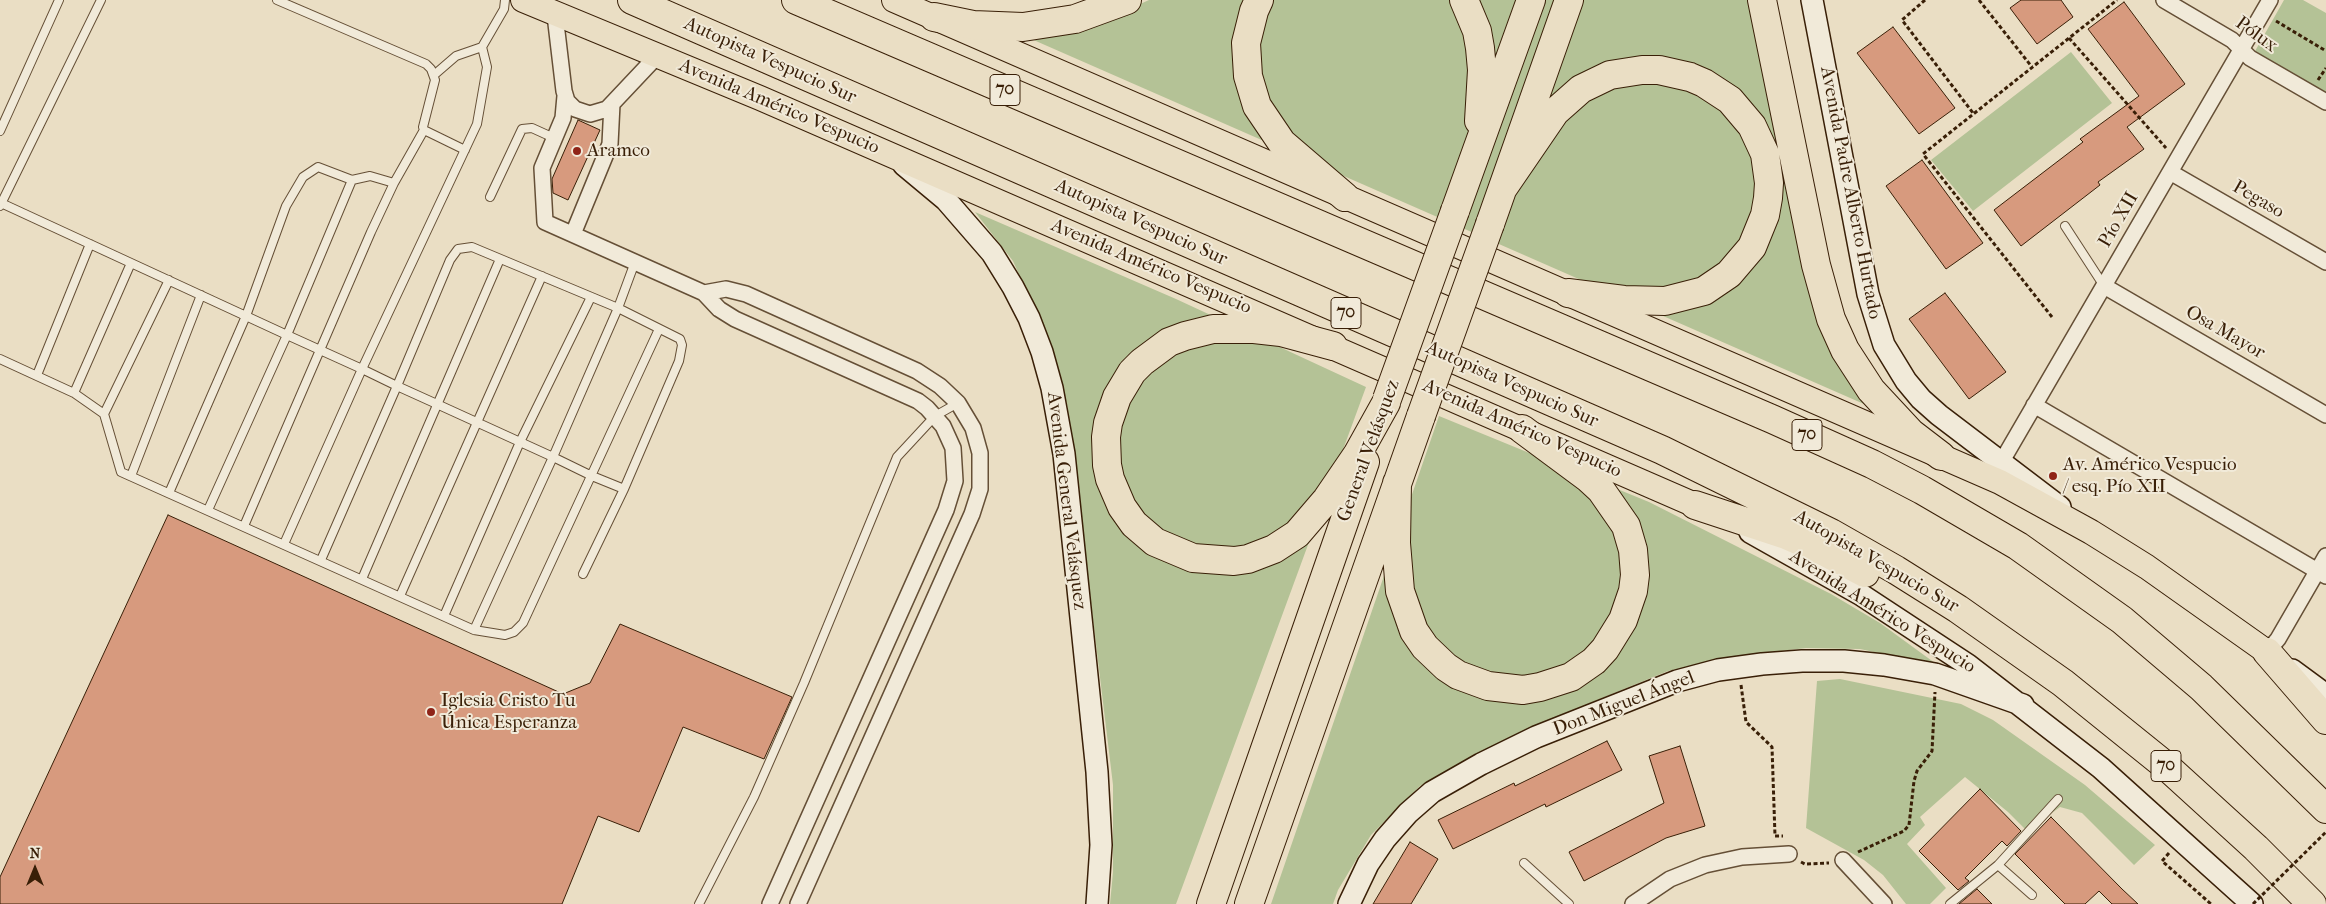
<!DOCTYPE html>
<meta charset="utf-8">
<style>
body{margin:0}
#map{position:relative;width:2326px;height:904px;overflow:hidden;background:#eadec4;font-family:"IM FELL French Canon",serif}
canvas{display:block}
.north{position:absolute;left:10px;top:844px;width:50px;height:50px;-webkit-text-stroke:4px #f1ead9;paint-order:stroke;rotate:0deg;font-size:14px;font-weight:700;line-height:20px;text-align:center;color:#391f07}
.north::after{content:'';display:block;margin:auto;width:18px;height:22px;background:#391f07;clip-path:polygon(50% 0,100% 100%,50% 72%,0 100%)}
</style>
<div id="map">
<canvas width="2326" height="904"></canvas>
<div class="north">N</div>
</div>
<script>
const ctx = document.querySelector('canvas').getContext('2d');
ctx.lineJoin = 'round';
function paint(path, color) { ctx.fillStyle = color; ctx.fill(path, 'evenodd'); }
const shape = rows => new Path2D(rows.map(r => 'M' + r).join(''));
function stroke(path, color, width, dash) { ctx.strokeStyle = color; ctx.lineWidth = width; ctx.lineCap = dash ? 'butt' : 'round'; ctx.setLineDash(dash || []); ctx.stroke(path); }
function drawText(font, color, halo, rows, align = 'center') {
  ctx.font = font + ' "IM FELL French Canon",serif'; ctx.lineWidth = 4; ctx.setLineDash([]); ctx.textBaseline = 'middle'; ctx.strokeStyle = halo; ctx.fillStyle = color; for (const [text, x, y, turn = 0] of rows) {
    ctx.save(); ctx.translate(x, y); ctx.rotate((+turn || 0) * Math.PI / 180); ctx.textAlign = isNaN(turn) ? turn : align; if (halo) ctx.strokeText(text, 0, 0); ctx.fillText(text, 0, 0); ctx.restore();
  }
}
paint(shape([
 [1149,0,1750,0,1796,211,1873,408,1029,38,1125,11],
 [2284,0,2303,0,2326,13,2326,95,2254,53],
 [2071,52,2112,103,1973,211,1931,160],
 [975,212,1176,299,1366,387,1176,904,1110,904,1113,872,1113,785,1067,404,1041,324,1013,261],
 [1439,416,1649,502,1831,594,1880,623,1939,666,1860,649,1806,648,1746,655,1668,671,1546,721,1420,786,1371,835,1338,890,1333,904,1271,904],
 [1840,679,1961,704,1993,720,2085,785,2155,845,2134,865,2082,813,2060,807,2027,831,2008,812,1965,777,1920,817,1925,825,1907,844,1946,888,1930,904,1906,904,1883,875,1864,860,1806,828,1817,681]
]), '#b4c296');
const building = shape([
 [2021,0,2061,0,2073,17,2037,44,2010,8,2021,0],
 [2124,2,2185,84,2127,127,2144,149,2098,182,2100,185,2021,246,1994,210,2083,142,2080,139,2139,96,2088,29,2124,2],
 [1893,27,1955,108,1919,134,1857,53,1893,27],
 [578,120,600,130,568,200,553,193,552,179,578,120],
 [1922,160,1983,243,1946,269,1886,186,1922,160],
 [1945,293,2006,372,1969,399,1909,319,1945,293],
 [168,515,563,694,590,683,620,624,792,697,764,759,683,727,639,832,598,816,562,904,0,904,0,877,168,515],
 [1607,741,1622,770,1546,807,1545,804,1453,849,1438,820,1514,783,1515,786,1607,741],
 [1680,746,1705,826,1666,838,1584,881,1569,852,1664,803,1649,756,1680,746],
 [1980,789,2021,831,2007,846,2002,841,1965,878,1969,881,1958,890,1919,851,1980,789],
 [2051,817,2122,889,2138,904,2112,904,2099,891,2085,904,2065,904,2015,854,2051,817],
 [1410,842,1438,859,1411,904,1373,904,1410,842],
 [1977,889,1992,904,1959,904,1977,889]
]);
paint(building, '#d79a7e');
stroke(building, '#391f07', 1);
const lane = shape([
 [277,0,426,64,431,69,435,80,423,127,424,130,465,150],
 [434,75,456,56,482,47,504,9,505,0],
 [0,131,59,0],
 [490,197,522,129,532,128,554,138],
 [1,203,287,335,362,369,397,386,439,405,553,457,592,476,624,489,679,361,682,345,680,339,618,308,472,247,458,249,450,260,397,386,321,560],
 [0,206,101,0],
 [2065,226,2104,286],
 [0,359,74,393,104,414,121,472,474,630,505,635,514,632,523,623,659,329],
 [37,375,90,244],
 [74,393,131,263],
 [104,414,169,280],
 [131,476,201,295],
 [169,493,246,316,286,206,303,177,318,167,352,180],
 [208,510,287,335,352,180,370,176,394,183],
 [244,526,371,232,394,183,424,130],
 [284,544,362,369,477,124,487,67,482,47],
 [583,574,624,489],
 [362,579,500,259],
 [400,596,542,276],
 [444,616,520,442,591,297],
 [474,630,553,457,618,308,635,262],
 [1524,863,1569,904],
 [1998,865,2058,799],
 [699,904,754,797,804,683,897,457,935,416,958,403],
 [1950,904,1998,865,2032,895]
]);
const street = shape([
 [2164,0,2232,40,2250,58,2326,102],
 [555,15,564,91,567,101,575,109,590,114,607,109,657,56],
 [565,96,563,118,542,168,545,222,704,293,719,309,735,319,918,401,927,408,943,426,953,448,955,481,946,510,770,904],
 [2170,172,2326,262],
 [573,234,610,144,612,104],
 [2104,286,2326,415],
 [704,293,726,289,746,294,917,371,940,386,958,403,973,428,980,453,980,489,972,514,798,904],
 [2034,405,2326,576],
 [2002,461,2270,0],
 [2267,652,2278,639,2326,556],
 [1843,860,1884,904],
 [1633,904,1670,879,1705,865,1742,857,1789,854]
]);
const secondary = shape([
 [1812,0,1868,294,1884,345,1906,381,1921,399,1939,415,2060,507],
 [904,165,946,200,992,253,1013,287,1029,318,1042,352,1052,388,1064,454,1097,772,1101,845,1097,904],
 [1750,532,1860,594,1968,665,2101,768,2252,904],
 [2292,670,2326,695],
 [1349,904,1368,864,1385,839,1408,813,1432,792,1481,764,1536,737,1677,681,1718,670,1762,664,1802,661,1844,661,1884,665,1935,674,2023,705]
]);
const primary = shape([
 [523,0,760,98,1695,505],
 [894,0,2000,482,2091,532,2147,567,2267,652]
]);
const highway = shape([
 [632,0,1662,450,1831,533,1896,570,1958,609,2063,683,2166,766,2256,848,2312,904],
 [796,0,1772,419,1872,464,1922,490,2018,546,2122,620,2201,687,2326,809],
 [1259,0,1254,11,1246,43,1248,76,1257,106,1282,143,1345,197],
 [1464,0,1477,31,1480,48,1482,70,1479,121],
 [1762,0,1816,265,1831,319,1845,350,1871,390,1911,433,1941,456],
 [934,17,973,25,1023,27,1075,19,1127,0],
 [1503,188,1555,112,1581,89,1610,75,1642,70,1659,70,1690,77,1704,83,1730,100,1752,126,1765,154,1769,183,1768,198,1765,215,1752,247,1729,274,1704,291,1665,301,1624,300,1568,293],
 [1455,211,1531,0],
 [1490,224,1569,0],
 [1333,346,1281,332,1254,329,1213,329,1185,336,1169,342,1142,362,1132,372,1117,397,1108,423,1106,437,1107,465,1110,479,1122,507,1134,524,1155,542,1193,558,1234,561,1248,559,1274,549,1297,534,1327,499,1357,455,1386,403],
 [1397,483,1396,543,1400,591,1414,631,1425,647,1446,667,1458,675,1488,686,1523,690,1540,687,1571,677,1594,661,1605,649,1623,620,1633,591,1635,575,1633,550,1626,526,1601,490,1588,478,1522,429],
 [1695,505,1786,535,1827,553,1865,573],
 [2267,652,2326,720],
 [1211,904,1365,462],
 [1249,904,1421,416]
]);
stroke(lane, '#654f36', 10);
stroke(street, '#654f36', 18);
stroke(secondary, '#391f07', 24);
stroke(primary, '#391f07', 26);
stroke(highway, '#391f07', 30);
stroke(shape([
 [1925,0,1902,20,1973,113],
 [1979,0,2032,67],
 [2276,21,2326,51],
 [2069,38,2166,148],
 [2318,80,2326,68],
 [2052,317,1923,154,2117,0],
 [1741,685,1746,722,1772,747,1775,836,1783,836],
 [1858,852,1904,831,1909,825,1914,781,1917,771,1932,751,1935,692],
 [2169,853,2162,861,2211,904],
 [1801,862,1805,864,1829,863]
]), '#391f07', 3, [4, 2.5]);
stroke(lane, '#f1ead9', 8);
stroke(street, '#f1ead9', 15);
stroke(secondary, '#f1ead9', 21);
stroke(primary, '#eadec4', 24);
stroke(highway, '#eadec4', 28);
const highwayBridge = shape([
 [1387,399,1455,211],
 [1421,416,1490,224]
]);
stroke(highwayBridge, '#391f07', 30, []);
stroke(shape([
 [2253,904,2326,832]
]), '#391f07', 3, [4, 2.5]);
stroke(highwayBridge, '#eadec4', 28);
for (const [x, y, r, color] of [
 [577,151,5,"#8f2418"],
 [2053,476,5,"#8f2418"],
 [431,712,5,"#8f2418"]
]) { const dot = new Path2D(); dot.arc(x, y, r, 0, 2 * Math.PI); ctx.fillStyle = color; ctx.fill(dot); stroke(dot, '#f1ead9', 2); }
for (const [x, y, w] of [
 [1005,90,30],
 [1346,313,30],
 [1807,435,30],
 [2166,766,30]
]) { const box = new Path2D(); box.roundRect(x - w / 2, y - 15.5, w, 31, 4); ctx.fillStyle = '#f1ead9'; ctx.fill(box); stroke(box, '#391f07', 1); }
drawText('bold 18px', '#391f07', null, [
 ["70",1005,90],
 ["70",1346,313],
 ["70",1807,435],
 ["70",2166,766]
]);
drawText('19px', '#391f07', '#f1ead9', [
 ["Pólux",2256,35,36],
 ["Autopista Vespucio Sur",770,61,24],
 ["Avenida Américo Vespucio",779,107,23],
 ["Avenida Padre Alberto Hurtado",1850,193,79],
 ["Pegaso",2258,200,30],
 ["Pío XII",2119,220,-60],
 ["Autopista Vespucio Sur",1141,223,24],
 ["Avenida Américo Vespucio",1151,267,23],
 ["Osa Mayor",2225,333,30],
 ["Autopista Vespucio Sur",1512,385,24],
 ["Avenida Américo Vespucio",1522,429,24],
 ["General Velásquez",1369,451,-70],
 ["Avenida General Velásquez",1066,501,83],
 ["Autopista Vespucio Sur",1876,562,30],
 ["Avenida Américo Vespucio",1882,612,32],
 ["Don Miguel Ángel",1624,704,-21]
]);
drawText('19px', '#391f07', '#f1ead9', [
 ["Aramco",587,151],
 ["Av. Américo Vespucio",2063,465],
 ["/ esq. Pío XII",2063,487],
 ["Iglesia Cristo Tu",441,701],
 ["Única Esperanza",441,723]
], 'left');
</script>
